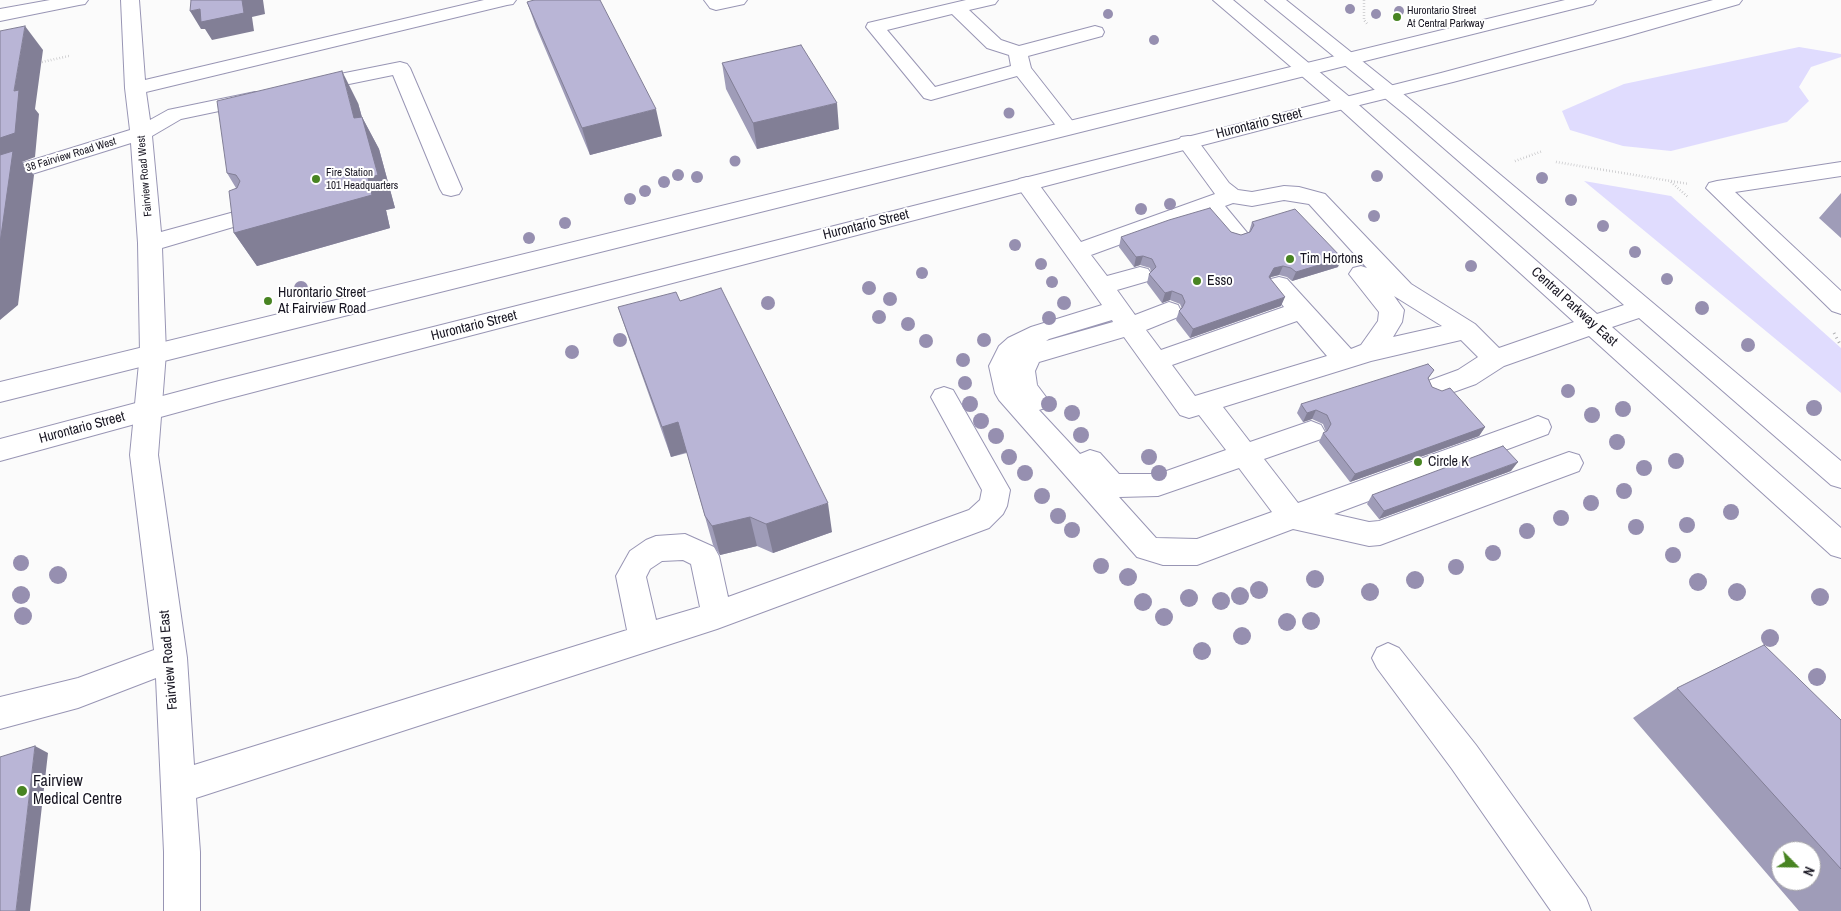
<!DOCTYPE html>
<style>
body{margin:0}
#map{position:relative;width:1841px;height:911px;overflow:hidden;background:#fbfbfb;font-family:"Archivo Narrow",sans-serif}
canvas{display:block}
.north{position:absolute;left:1771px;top:841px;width:50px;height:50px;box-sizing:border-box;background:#fff;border:1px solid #a3a2a7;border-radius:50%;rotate:113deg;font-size:14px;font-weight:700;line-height:20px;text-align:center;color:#181622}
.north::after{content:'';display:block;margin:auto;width:18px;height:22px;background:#488422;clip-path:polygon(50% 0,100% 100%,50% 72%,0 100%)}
</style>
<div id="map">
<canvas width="1841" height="911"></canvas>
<div class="north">N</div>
</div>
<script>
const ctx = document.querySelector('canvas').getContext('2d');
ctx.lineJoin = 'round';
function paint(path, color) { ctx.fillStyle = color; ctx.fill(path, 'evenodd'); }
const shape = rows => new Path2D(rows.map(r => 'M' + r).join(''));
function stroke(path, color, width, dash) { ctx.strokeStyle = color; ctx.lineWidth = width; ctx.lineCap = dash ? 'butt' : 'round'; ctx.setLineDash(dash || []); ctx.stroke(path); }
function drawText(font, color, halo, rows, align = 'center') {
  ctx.font = font + ' "Archivo Narrow",sans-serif'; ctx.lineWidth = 4; ctx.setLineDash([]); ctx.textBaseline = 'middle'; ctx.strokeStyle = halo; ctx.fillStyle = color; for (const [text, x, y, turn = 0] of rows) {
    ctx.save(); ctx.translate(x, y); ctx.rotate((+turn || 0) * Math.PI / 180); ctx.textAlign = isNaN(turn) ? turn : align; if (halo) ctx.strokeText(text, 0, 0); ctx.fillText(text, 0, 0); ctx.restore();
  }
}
paint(shape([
 [1799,47,1841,54,1841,57,1811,67,1799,87,1809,101,1787,122,1671,151,1623,146,1570,130,1562,111,1624,84],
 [1584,181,1671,196,1841,348,1841,393]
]), '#e0dcfe');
const minor = shape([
 [50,0,88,0,85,4,79,5,0,21,0,9,50,0],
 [121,0,139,0,145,80,484,0,516,0,513,4,507,5,146,92,150,120,168,110,255,92,262,94,265,98,262,102,181,119,152,136,161,232,249,208,257,210,260,215,257,220,162,248,166,353,158,455,187,658,194,765,627,630,616,576,630,551,646,540,656,536,685,534,714,547,719,556,728,597,969,510,980,500,982,490,931,397,935,390,944,387,953,390,1010,490,1007,506,1003,514,989,528,717,629,196,798,200,852,200,911,164,911,164,852,156,678,78,708,0,729,0,697,78,678,154,650,130,455,140,353,138,243,131,143,0,184,0,170,130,130,125,88,121,0],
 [683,560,691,564,700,607,656,620,646,577,650,569,662,561,683,560],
 [704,0,747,0,744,4,716,10,710,8,704,0],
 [966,0,998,0,995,4,969,10,1001,40,1019,46,1095,26,1102,28,1104,32,1102,36,1028,56,1031,68,1078,128,1075,132,1068,134,1061,132,1017,76,931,100,924,98,866,27,868,23,966,0],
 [952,14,987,48,1009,55,1011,66,935,87,887,30,952,14],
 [1213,0,1233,0,1352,99,1597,314,1624,305,1408,117,1265,0,1286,0,1422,109,1841,461,1841,488,1831,485,1639,318,1612,327,1841,528,1841,558,1831,555,1589,336,1504,366,1476,384,1437,398,1428,395,1424,388,1428,381,1458,370,1478,357,1461,340,1371,361,1223,407,1250,442,1311,421,1321,425,1325,432,1321,439,1264,459,1298,503,1528,420,1538,416,1548,420,1551,427,1548,434,1334,514,1369,522,1379,521,1569,452,1579,455,1583,463,1579,471,1380,545,1369,546,1293,529,1197,565,1163,565,1137,557,999,400,995,393,989,366,999,346,1008,338,1031,327,1102,305,1019,189,1016,184,1019,179,1027,177,1035,179,1081,242,1215,194,1177,142,1181,137,1188,136,1195,137,1229,183,1238,190,1252,192,1284,186,1299,187,1325,194,1411,284,1475,324,1499,348,1574,322,1338,107,1213,0],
 [1284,200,1309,204,1367,268,1361,266,1353,268,1349,274,1379,312,1378,321,1361,345,1351,349,1287,279,1279,277,1271,279,1267,285,1284,307,1161,350,1146,330,1178,317,1181,311,1178,305,1169,302,1135,315,1117,290,1148,281,1152,275,1148,269,1140,267,1107,276,1091,255,1206,213,1229,240,1237,243,1245,240,1249,235,1225,206,1233,203,1252,206,1284,200],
 [1394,296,1442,326,1393,337,1402,322,1404,310,1394,296],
 [1112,320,1113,322,1046,341,1049,339,1112,320],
 [1297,321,1327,356,1195,396,1172,365,1297,321],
 [1124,337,1180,415,1189,418,1199,415,1226,450,1158,474,1119,474,1100,453,1090,450,1080,454,1039,410,1045,408,1049,401,1037,385,1035,371,1039,362,1124,337],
 [1239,468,1272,512,1197,539,1156,538,1119,497,1158,496,1239,468],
 [400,62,407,64,410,68,462,189,459,194,451,196,443,194,440,189,393,75,310,92,303,90,300,86,303,82,310,80,400,62],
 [1841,162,1841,176,1735,192,1841,291,1841,314,1832,311,1706,188,1709,183,1717,181,1841,162],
 [1388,643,1399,648,1476,745,1586,898,1591,911,1551,911,1452,769,1377,668,1372,658,1377,648,1388,643]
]);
const major = shape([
 [1565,0,1596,0,1593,4,0,402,0,382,1565,0],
 [1713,0,1742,0,1739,4,1624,37,1453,82,1303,119,219,401,0,461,0,439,219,381,1441,73,1713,0]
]);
stroke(minor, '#9895b4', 2);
stroke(major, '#9895b4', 2);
stroke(shape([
 [1364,0,1364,20,1368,25],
 [42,62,69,56],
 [1515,161,1543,151],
 [1556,162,1689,184],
 [1671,182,1688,197]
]), '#aeaeb2', 2.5, [0.5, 2.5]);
stroke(shape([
 [1834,333,1841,346]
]), '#aeaeb2', 3, [1, 4]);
paint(minor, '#fff');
paint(major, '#fff');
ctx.fillStyle = '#968fb0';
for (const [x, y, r] of [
 [1350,9,5],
 [1399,11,5],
 [1108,14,5],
 [1376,14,5],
 [1154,40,5],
 [1009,113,5.5],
 [735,161,5.5],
 [678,175,6],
 [1377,176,6],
 [697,177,6],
 [1542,178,6],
 [664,182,6],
 [645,191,6],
 [630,199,6],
 [1571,200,6],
 [1170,204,6],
 [1141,209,6],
 [1374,216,6],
 [565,223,6],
 [1603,226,6],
 [529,238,6],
 [1015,245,6],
 [1635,252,6],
 [1041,264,6],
 [1471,266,6],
 [922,273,6],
 [1667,279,6],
 [1052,282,6],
 [301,288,7],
 [869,288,7],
 [890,299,7],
 [768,303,7],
 [1064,303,7],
 [1702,308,7],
 [879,317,7],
 [1049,318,7],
 [908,324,7],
 [620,340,7],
 [984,340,7],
 [926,341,7],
 [1748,345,7],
 [572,352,7],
 [963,360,7],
 [965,383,7],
 [1568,391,7],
 [970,404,8],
 [1049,404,8],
 [1814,408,8],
 [1623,409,8],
 [1072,413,8],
 [1592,415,8],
 [981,421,8],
 [1081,435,8],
 [996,436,8],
 [1617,442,8],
 [1009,457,8],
 [1149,457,8],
 [1676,461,8],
 [1644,468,8],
 [1025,473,8],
 [1159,473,8],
 [1624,491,8],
 [1042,496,8],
 [1591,503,8],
 [1731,512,8],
 [1058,516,8],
 [1561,518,8],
 [1687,525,8],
 [1636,527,8],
 [1072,530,8],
 [1527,531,8],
 [1493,553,8],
 [1673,555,8],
 [21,563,8],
 [1101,566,8],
 [1456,567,8],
 [58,575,9],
 [1128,577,9],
 [1315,579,9],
 [1415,580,9],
 [1698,582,9],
 [1259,590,9],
 [1370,592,9],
 [1737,592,9],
 [21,595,9],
 [1240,596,9],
 [1820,597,9],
 [1189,598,9],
 [1221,601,9],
 [1143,602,9],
 [23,616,9],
 [1164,617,9],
 [1311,621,9],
 [1287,622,9],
 [1242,636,9],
 [1770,638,9],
 [1202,651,9],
 [1817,677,9]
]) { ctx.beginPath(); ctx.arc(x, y, r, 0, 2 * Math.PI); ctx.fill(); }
paint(shape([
 [527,2,662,136,590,155,536,27],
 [722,63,839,129,757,149,726,89],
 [358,103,362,117,379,149,395,208,386,210,390,228,257,266,234,233,236,188,227,173],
 [1841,193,1841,238,1819,218],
 [1252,222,1338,267,1292,281,1287,277,1279,275,1271,277,1270,278,1281,306,1190,338,1176,320,1179,311,1182,309,1180,304,1170,300,1162,303,1147,283,1149,274,1151,272,1150,268,1140,265,1134,267,1119,247,1121,237,1231,232,1241,235,1249,232],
 [680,301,832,532,773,553,757,546,720,555,713,545,687,453,671,457,629,339,618,307],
 [1434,370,1428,379,1432,387,1485,427,1479,436,1350,482,1319,442,1323,433,1326,432,1323,424,1312,419,1303,422,1297,413,1301,404],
 [1511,471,1379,519,1367,504,1372,495],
 [1677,688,1841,720,1841,911,1799,911,1633,718],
 [1781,851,1811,851,1811,881,1781,881]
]), '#9f9cb8');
paint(shape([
 [242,0,263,0,265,14,252,17,254,31,212,40,205,29,201,29,190,11],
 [25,26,43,50,35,109,39,114,35,157,22,162,34,175,18,305,0,320,0,138,14,91],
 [342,71,358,103,371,151,354,118],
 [837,103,839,129,757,149,753,123],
 [656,109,662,136,590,155,582,128],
 [362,117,379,149,395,208,386,210,390,228,257,266,234,233,368,178],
 [1143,256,1140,265,1134,267,1136,257],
 [1342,258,1338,267,1292,281,1296,272],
 [1283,266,1279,275,1271,277,1266,286,1269,277,1274,268],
 [1172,291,1170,300,1162,303,1165,293],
 [1285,297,1281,306,1190,338,1193,329],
 [1316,410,1312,419,1303,422,1307,413],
 [678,422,687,452,671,457,662,427],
 [1485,427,1479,436,1350,482,1355,474],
 [1518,462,1511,471,1379,519,1384,511],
 [828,503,832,532,773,553,766,524],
 [750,517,757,546,720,555,712,526],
 [35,746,48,753,30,911,16,911]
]), '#827f96');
const building = shape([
 [191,0,242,0,244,13,201,22,200,9,190,11,191,0],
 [534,0,600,0,656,109,582,128,527,2,534,0],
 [25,26,14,91,19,90,15,133,0,138,0,31,25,26],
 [801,45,837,103,753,123,722,63,801,45],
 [342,71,354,118,362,117,378,175,368,178,372,195,234,233,229,191,237,188,240,181,236,175,227,173,217,101,342,71],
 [13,151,0,243,0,155,13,151],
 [1210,208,1231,232,1241,235,1250,232,1254,225,1252,222,1295,209,1342,258,1296,272,1291,268,1283,266,1274,268,1269,277,1285,297,1193,329,1179,311,1182,308,1185,302,1182,295,1172,291,1165,293,1149,274,1156,267,1152,259,1143,256,1136,257,1121,237,1169,220,1210,208],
 [721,288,828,503,766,524,750,517,712,526,705,516,678,422,662,427,618,307,676,292,680,301,721,288],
 [1428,364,1434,370,1428,378,1432,387,1442,391,1450,388,1485,427,1355,474,1323,433,1327,431,1331,424,1327,415,1316,410,1307,413,1301,404,1428,364],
 [1503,446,1518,462,1384,511,1372,495,1503,446],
 [1764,645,1841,720,1841,869,1677,688,1764,645],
 [35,746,16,911,0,911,0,757,35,746]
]);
paint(building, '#b9b5d6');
stroke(building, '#827f96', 1);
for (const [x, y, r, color] of [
 [1397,17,5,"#488422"],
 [316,179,5,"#488422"],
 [1290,259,5,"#488422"],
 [1197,281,5,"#488422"],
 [268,301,5,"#488422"],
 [1418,462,5,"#488422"],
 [22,791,6,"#488422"]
]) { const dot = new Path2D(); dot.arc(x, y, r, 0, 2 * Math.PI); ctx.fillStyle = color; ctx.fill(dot); stroke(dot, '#fff', 2); }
drawText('11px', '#181622', '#fff', [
 ["Hurontario Street",1407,11],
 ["At Central Parkway",1407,24],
 ["Fire Station",326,173],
 ["101 Headquarters",326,186]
], 'left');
drawText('11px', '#181622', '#fff', [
 ["38 Fairview Road West",71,155,-17],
 ["Fairview Road West",145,176,-95]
]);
drawText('14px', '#181622', '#fff', [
 ["Hurontario Street",1259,124,-14],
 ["Hurontario Street",866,225,-14],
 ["Central Parkway East",1574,307,42],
 ["Hurontario Street",474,326,-14],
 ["Hurontario Street",82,428,-15],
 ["Fairview Road East",169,660,-95]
]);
drawText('14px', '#181622', '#fff', [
 ["Tim Hortons",1300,259],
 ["Esso",1207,281],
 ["Hurontario Street",278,293],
 ["At Fairview Road",278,309],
 ["Circle K",1428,462]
], 'left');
drawText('16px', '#181622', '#fff', [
 ["Fairview",33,782],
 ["Medical Centre",33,800]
], 'left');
</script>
